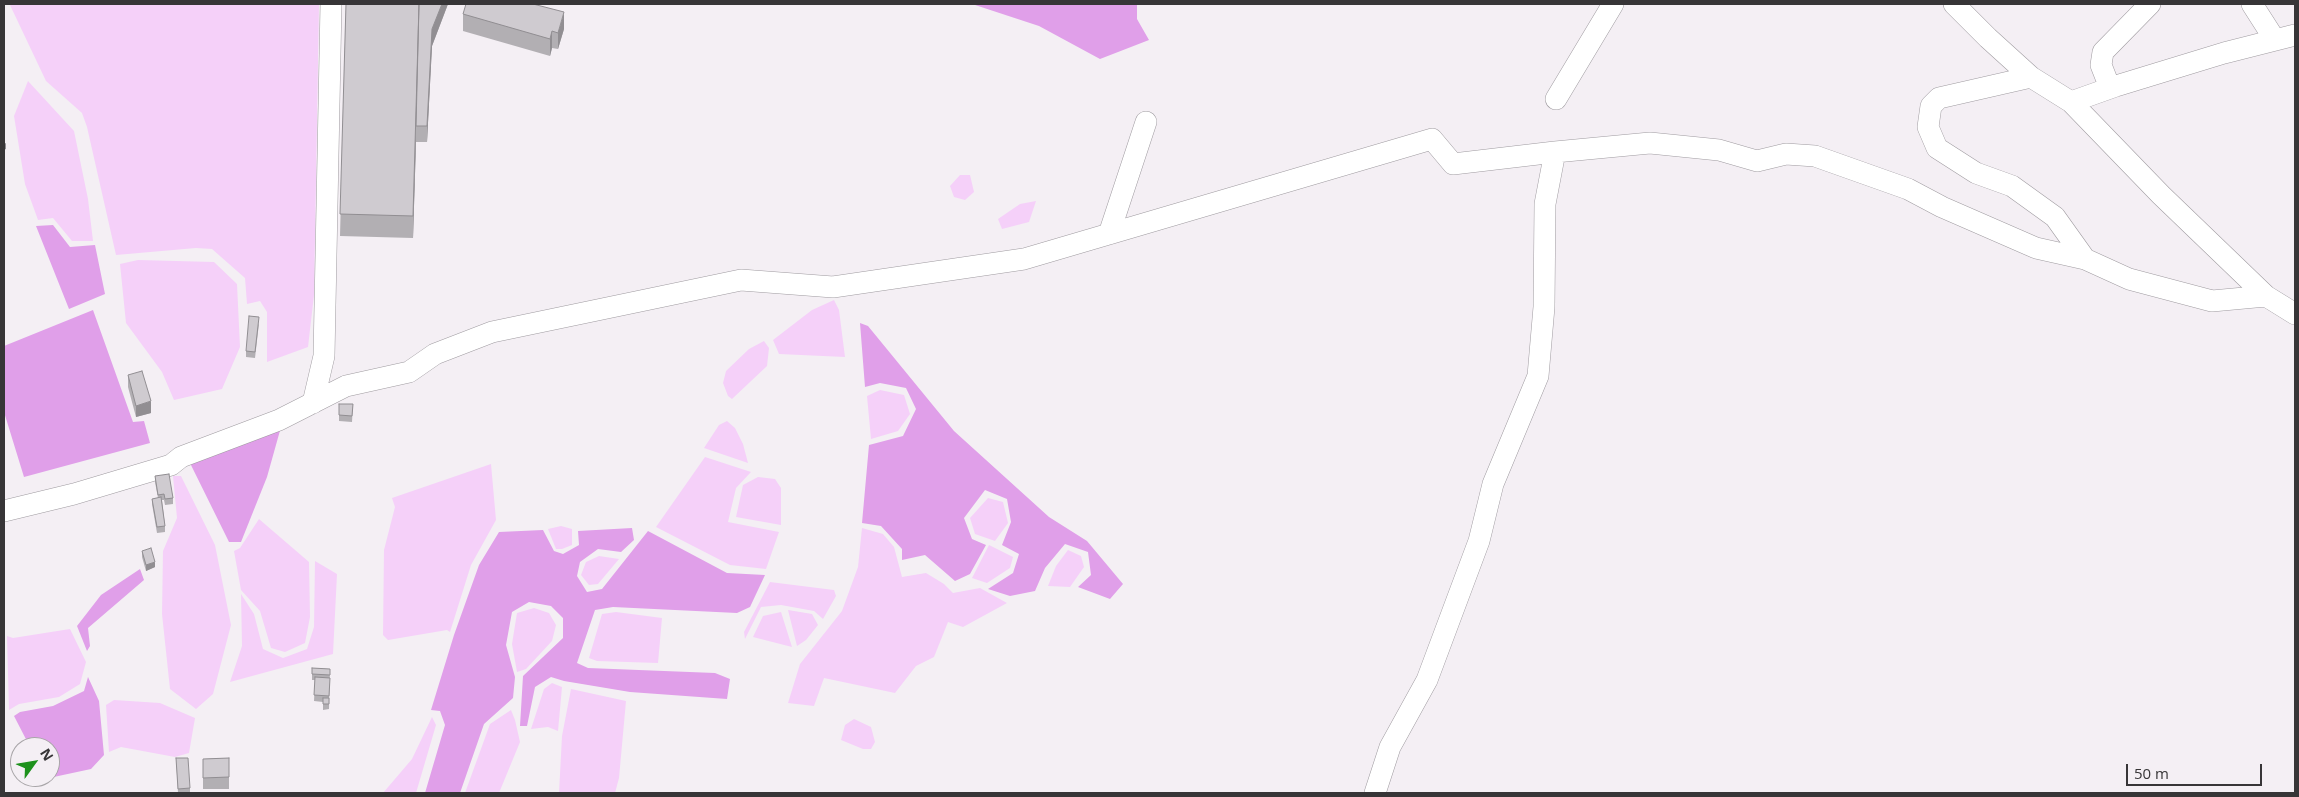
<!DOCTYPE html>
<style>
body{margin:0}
#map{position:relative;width:2299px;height:797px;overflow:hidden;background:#f4eff4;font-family:"Open Sans",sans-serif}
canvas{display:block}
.frame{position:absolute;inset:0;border:5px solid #373537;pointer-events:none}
.north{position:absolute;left:10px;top:737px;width:50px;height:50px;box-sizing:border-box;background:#f4eff4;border:1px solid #a8a5a8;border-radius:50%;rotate:58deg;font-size:14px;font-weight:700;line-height:20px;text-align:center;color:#373537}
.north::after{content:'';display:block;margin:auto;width:18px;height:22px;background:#1d911c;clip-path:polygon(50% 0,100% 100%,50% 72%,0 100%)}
.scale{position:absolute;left:2126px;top:764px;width:136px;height:22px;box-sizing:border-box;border:2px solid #373537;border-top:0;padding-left:6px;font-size:15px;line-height:18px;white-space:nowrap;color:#373537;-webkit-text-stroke:4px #f4eff4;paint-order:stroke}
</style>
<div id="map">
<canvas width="2299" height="797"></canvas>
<div class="frame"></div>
<div class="north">N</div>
<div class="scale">50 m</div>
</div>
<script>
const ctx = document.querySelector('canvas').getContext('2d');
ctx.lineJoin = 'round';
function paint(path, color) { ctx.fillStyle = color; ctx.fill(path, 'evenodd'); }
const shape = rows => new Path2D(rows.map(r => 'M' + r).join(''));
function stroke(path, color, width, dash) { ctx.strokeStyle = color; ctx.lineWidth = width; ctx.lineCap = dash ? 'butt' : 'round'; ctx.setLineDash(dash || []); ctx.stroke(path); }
paint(shape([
 [15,4,319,4,314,295,308,347,267,362,267,312,260,301,247,304,245,278,212,249,196,248,116,255,87,127,82,113,46,81,10,5],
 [28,81,74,131,88,199,93,241,72,241,53,218,38,220,25,184,14,116],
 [960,175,970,175,974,192,965,200,954,197,950,186],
 [1036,201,1029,222,1002,229,998,219,1020,204],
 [138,260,214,262,237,284,240,347,222,389,174,400,162,372,126,323,120,264],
 [834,300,839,310,845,357,779,354,773,340,812,310],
 [764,341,769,348,767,366,732,399,728,396,723,383,726,371,749,349],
 [880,390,904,395,910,414,898,431,871,439,867,396],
 [727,421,735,428,743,444,748,463,704,448,719,425],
 [705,457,751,472,736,488,728,522,779,532,766,569,730,565,656,527],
 [491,464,496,520,471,565,450,632,447,630,388,640,383,635,384,550,395,507,392,498],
 [173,476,181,476,215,545,231,625,213,694,196,709,170,689,162,614,163,551,177,518],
 [758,477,775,479,781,488,781,525,736,517,743,485],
 [988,498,1003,502,1008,523,995,541,975,534,970,518],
 [259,519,309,562,310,617,305,643,285,652,271,648,260,611,241,590,234,551,240,548],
 [561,526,572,529,572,545,562,549,556,549,548,529],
 [862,528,883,534,894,547,902,577,926,573,944,584,953,593,980,588,1007,603,963,627,948,622,934,657,916,666,895,693,824,678,814,706,788,703,800,664,842,611,858,567],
 [989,545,1013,557,1010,568,987,583,972,578],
 [1068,550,1081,556,1084,567,1070,587,1048,586,1056,566],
 [599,556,619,559,598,584,589,585,581,575,586,562],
 [315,561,337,574,333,654,230,682,242,646,241,594,254,614,263,649,283,658,307,649,314,627],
 [770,582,834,590,836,596,823,619,814,611,781,605,761,607,745,639,744,632],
 [534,608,549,613,556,625,552,641,526,669,517,672,512,644,517,613],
 [788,610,812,614,818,625,806,640,797,646],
 [616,612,662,618,658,663,597,661,589,658,602,614],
 [781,612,792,647,753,637,763,616],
 [70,629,86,662,80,684,59,697,19,704,9,710,7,636,13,638],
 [552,683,562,687,558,731,548,727,531,729,544,689],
 [571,689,626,701,619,778,615,793,559,793,562,736],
 [114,700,160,703,195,718,189,753,175,757,121,747,109,752,106,705],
 [511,710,515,720,520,742,499,793,465,793,490,724],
 [432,717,436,725,416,793,383,793,412,759],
 [854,719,871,727,875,742,871,749,863,749,841,740,845,725]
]), '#f5d0f9');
paint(shape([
 [972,4,1137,4,1137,19,1149,40,1100,59,1039,26],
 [53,225,70,247,95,245,105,294,69,309,36,226],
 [93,310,133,422,144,421,150,443,24,477,4,412,4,346],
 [860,323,868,326,954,431,1049,517,1087,541,1123,584,1110,599,1078,587,1091,575,1088,552,1065,544,1045,568,1035,591,1010,596,988,589,1013,573,1019,554,1002,545,1011,522,1007,499,985,490,964,518,972,539,986,545,970,574,955,581,925,555,902,560,902,549,881,526,862,523,869,445,903,436,916,409,906,388,880,383,865,387],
 [281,427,267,477,241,542,229,542,189,461],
 [632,528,634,540,621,552,598,549,580,562,577,576,587,592,602,589,648,531,727,573,765,575,750,607,737,613,613,607,595,610,577,663,588,668,715,673,730,679,727,699,630,692,564,681,551,677,535,687,527,726,520,726,523,676,563,638,563,618,551,606,529,602,512,612,506,645,515,677,513,698,484,724,460,793,425,793,445,725,440,711,431,710,454,635,479,565,499,532,543,530,554,551,563,554,579,545,578,531],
 [140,569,144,580,88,628,90,646,87,651,77,626,101,595],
 [88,677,99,701,104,755,91,769,49,778,50,747,30,747,14,716,20,712,53,706,84,691]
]), '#e09fe9');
const minor = shape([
 [1954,4,1988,38,2031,77,2071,102,2161,195,2266,296,2295,314],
 [2252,4,2275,40],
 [2031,77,1939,98,1931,106,1928,127,1937,148,1976,173,2012,186,2055,217,2085,259,2129,279,2212,301,2266,296],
 [2110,88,2101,65,2103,52,2150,4],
 [1556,99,1613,4],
 [2071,102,2116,86,2224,53,2295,35],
 [1109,234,1146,122],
 [313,403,324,356,331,4],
 [4,511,74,494,171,465,181,457,279,420,346,386,409,372,435,354,492,332,741,280,833,287,1024,259,1432,139,1453,164,1555,152,1650,143,1719,150,1757,161,1786,154,1815,156,1908,189,1942,207,2036,248,2085,259],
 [1375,793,1390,747,1427,680,1479,541,1493,484,1538,376,1544,307,1545,204,1555,152]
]);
stroke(minor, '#9f9ba0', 22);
stroke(minor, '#fff', 21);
paint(shape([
 [346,4,448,4,432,46,427,142,416,142,413,238,340,236],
 [463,14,564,29,558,49,552,48,550,56,463,31],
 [259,323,255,358,246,357,246,351],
 [128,375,151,413,136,417,128,387],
 [339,404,353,404,352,422,339,421],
 [155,476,173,498,173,504,165,505,164,500,162,500,165,526,165,532,157,533,152,504,152,499,158,498,155,482],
 [142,551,155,567,146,571,142,557],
 [312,668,330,669,329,709,323,710,323,702,314,701,315,680,312,680],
 [176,758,190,788,190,793,178,793],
 [229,758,229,789,203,789,203,759]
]), '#b2afb3');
paint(shape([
 [442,4,448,4,432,46,427,142,427,126,432,29],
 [564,12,564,29,558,49,558,33],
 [552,31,552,48,550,56,550,39],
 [416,126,416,142,413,238,413,216],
 [6,143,6,149,4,150,4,144],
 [151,401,151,413,136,417,136,406],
 [155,562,155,567,146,571,146,565]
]), '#918e92');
const building = shape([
 [346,4,419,4,413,216,340,214,346,4],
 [419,4,442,4,432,29,427,126,416,126,419,4],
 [466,4,533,4,564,12,558,33,552,31,550,39,463,14,466,4],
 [249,316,259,317,255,352,246,351,249,316],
 [142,371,151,401,136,406,128,375,142,371],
 [339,404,353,404,352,416,339,415,339,404],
 [169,474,173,498,165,499,164,494,158,495,155,476,169,474],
 [161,497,165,526,157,527,152,499,161,497],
 [151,548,155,562,146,565,142,551,151,548],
 [312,668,330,669,330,675,312,674,312,668],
 [315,677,330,678,329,696,314,695,315,677],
 [323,698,329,698,329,704,323,704,323,698],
 [176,758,188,758,190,788,178,789,176,758],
 [229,758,229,777,203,778,203,759,229,758]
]);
paint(building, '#cfcbd0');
stroke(building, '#918e92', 1);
</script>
